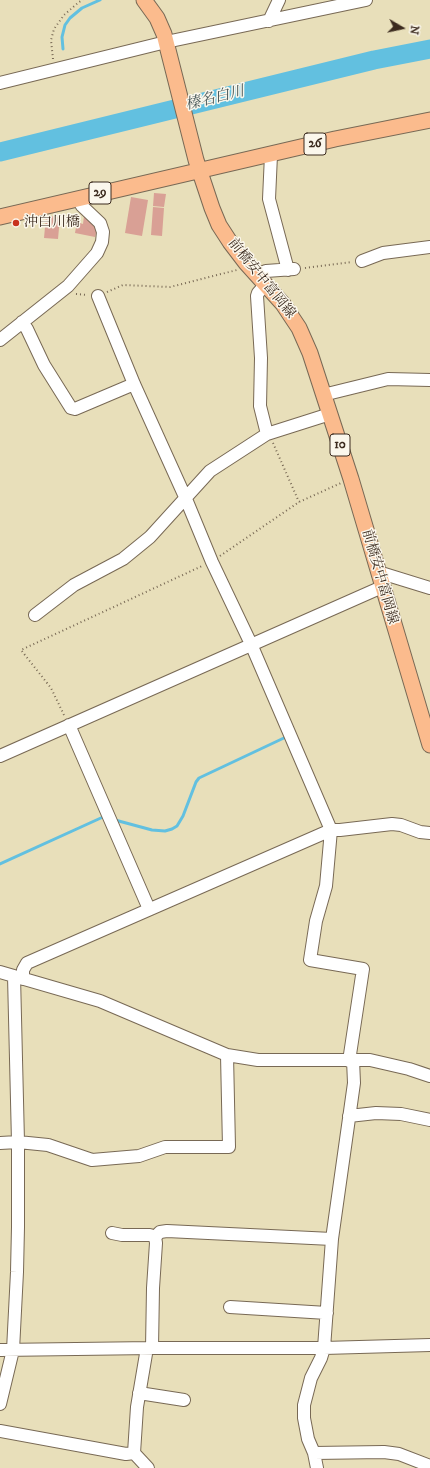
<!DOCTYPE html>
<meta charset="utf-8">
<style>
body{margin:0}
#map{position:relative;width:430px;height:1468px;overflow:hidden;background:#e8dfba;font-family:"IM FELL DW Pica",serif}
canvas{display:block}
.north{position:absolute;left:382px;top:8px;width:40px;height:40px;-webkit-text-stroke:3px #fbf7ec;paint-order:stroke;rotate:99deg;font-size:11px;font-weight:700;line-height:16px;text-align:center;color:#3b2a1e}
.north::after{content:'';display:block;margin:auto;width:14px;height:18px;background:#3b2a1e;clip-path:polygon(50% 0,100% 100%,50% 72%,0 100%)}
</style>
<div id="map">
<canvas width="430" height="1468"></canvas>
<div class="north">N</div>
</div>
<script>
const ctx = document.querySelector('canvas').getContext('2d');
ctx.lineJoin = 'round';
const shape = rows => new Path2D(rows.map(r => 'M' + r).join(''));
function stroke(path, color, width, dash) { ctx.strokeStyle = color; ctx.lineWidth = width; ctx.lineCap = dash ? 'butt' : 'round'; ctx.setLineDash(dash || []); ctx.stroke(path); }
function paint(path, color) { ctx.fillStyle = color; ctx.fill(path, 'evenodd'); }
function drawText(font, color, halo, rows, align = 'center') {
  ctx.font = font + ' "IM FELL DW Pica","Noto Serif JP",serif'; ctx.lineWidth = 3; ctx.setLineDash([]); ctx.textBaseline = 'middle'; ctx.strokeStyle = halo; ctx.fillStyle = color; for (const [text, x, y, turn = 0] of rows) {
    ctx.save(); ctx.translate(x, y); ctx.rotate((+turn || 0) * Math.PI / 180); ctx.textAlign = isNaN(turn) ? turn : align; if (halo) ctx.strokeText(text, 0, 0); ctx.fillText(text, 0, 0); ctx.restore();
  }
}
stroke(shape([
 [63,49,62,37,65,25,70,18,82,8,100,0],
 [115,820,152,830,165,831,172,829,177,826,183,816,196,782,199,778,286,737],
 [0,864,103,817]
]), '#62c0e0', 3);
stroke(shape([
 [0,152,374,60,430,49]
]), '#62c0e0', 19);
paint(shape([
 [154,193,166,194,164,207,153,206],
 [131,197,148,200,142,236,125,233],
 [153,207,164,208,163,222,152,221],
 [46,216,60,217,58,239,44,238],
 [84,216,98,224,95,237,75,233,77,222,83,224],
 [152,221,163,222,162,236,151,235]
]), '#d9a095');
const minor = shape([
 [269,21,279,0],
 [0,83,166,42,366,0],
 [271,155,269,199,288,270],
 [362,261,383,253,430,247],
 [257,275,266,271,294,269],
 [266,284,258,293,257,296,261,358,260,406,267,434],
 [98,296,134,384,186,499,212,562,251,644,331,830,326,886,316,921,310,960,363,969,349,1061],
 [22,322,27,329,44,365,71,408,75,409,134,384],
 [0,340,68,286,97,253,102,242,103,232,100,223,82,206,78,199],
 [323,395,388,379,430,380],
 [378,572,430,588],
 [35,615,74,585,123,559,150,537,210,471,267,434,330,414],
 [69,725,149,909],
 [0,756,382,587],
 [0,972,100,1001,227,1055,258,1060,370,1060,409,1069,430,1076],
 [23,979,23,970,27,963,331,830,340,830,392,824,401,825,420,832,430,833],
 [349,1116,376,1113,401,1114,430,1120],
 [0,1143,18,1142,48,1145,92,1160,139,1156,165,1147,229,1147,227,1055],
 [112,1233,122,1235,150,1235,155,1237,156,1243,153,1288,152,1348],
 [155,1237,160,1232,167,1231,332,1239],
 [230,1307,327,1313],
 [147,1348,137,1407,134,1453,148,1468],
 [0,1350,152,1348,324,1348,430,1345],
 [139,1393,184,1400],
 [0,1404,13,1350,17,1272,18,1227,18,1142,14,976],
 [0,1431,126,1454,134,1453],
 [314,1453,384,1452,399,1454,430,1466],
 [317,1468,314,1453,308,1439,304,1418,304,1405,311,1378,321,1358,324,1348,332,1239,354,1083,353,1060]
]);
const major = shape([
 [144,0,157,18,164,34,196,160,212,208,219,225,230,242,246,263,283,304,299,328,310,353,351,479,430,745],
 [0,217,335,139,430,120]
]);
stroke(minor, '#786955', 14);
stroke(major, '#786955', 17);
stroke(shape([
 [53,59,51,40,54,29,64,15,79,2,83,0],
 [305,268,352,262],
 [107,292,123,285,170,287,237,270],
 [76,294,87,295],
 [273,443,299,502],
 [220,556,299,502,341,483],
 [64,715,51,688,21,650,202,566]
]), '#786955', 2, [1, 3]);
stroke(minor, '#fff', 12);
stroke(major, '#fbbb8d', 15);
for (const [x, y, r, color] of [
 [16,223,4,"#c8321e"]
]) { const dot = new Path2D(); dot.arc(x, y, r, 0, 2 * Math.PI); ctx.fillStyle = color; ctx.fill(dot); stroke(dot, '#fbf7ec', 1.5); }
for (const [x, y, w] of [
 [315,144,22],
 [100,193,22],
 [340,445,20]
]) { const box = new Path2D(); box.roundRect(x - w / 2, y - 11, w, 22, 3); ctx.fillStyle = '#fbf7ec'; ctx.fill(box); stroke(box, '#3b2a1e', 1); }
drawText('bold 13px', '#3b2a1e', null, [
 ["26",315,144],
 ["29",100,193],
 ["10",340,445]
]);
drawText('14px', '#3b2a1e', '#fbf7ec', [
 ["沖白川橋",24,223]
], 'left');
drawText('14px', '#3b2a1e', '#fbf7ec', [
 ["前橋安中富岡線",261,279,51],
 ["前橋安中富岡線",379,577,74]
]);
drawText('italic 15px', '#475758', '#fbf7ec', [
 ["榛名白川",215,99,-14]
]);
</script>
